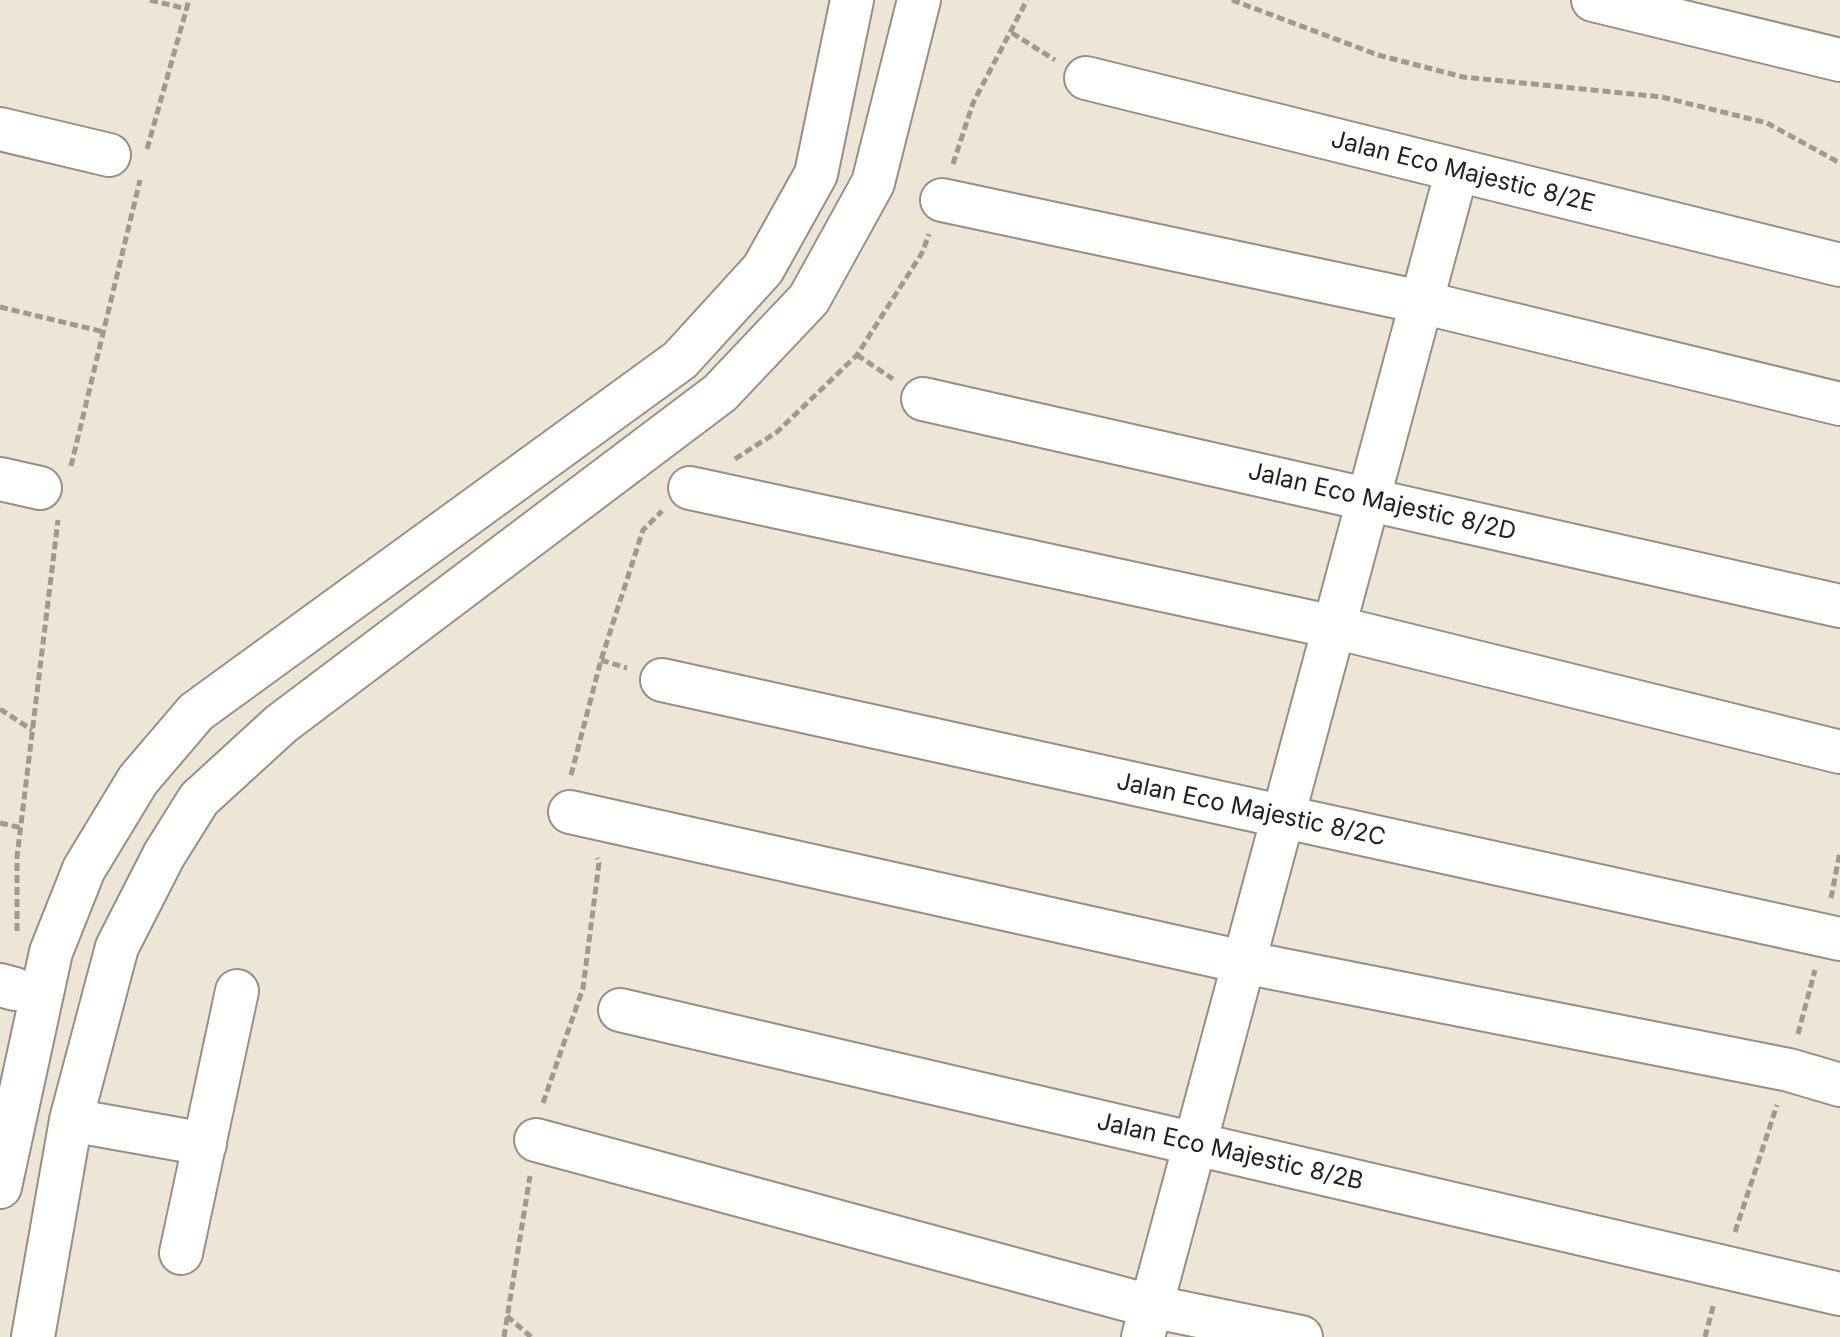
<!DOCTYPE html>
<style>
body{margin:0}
canvas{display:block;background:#ede5d6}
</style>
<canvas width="1840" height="1337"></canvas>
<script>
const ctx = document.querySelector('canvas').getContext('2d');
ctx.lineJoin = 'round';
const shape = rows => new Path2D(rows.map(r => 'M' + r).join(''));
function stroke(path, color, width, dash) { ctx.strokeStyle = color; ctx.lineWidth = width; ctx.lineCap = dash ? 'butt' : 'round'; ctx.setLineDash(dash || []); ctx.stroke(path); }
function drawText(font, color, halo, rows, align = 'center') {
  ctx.font = font + ' Inter,sans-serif'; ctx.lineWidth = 7; ctx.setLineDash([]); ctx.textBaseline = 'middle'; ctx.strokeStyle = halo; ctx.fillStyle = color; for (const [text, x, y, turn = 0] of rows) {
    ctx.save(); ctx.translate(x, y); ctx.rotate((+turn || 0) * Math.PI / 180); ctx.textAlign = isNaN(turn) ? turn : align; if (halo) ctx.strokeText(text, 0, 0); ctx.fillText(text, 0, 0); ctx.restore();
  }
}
const minor = shape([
 [1593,0,1840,60],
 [1086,78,1840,265],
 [0,129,109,155],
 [942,200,1421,302,1840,404],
 [923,399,1840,606],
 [0,479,40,488],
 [690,488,1334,627,1840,752],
 [662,680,1840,939],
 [570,812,1243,962,1789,1070,1840,1085],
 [0,985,15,989],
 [620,1010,1840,1294],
 [71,1120,205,1144],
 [536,1140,1150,1306,1301,1337],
 [0,1187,51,952,84,869,138,780,196,712,680,360,763,269,816,174,852,0],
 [181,1253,237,991],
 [33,1337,71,1120,117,947,164,855,199,799,281,724,720,393,809,299,873,183,919,0],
 [1143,1337,1457,170]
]);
stroke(minor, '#979082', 46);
stroke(shape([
 [150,0,187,9],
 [1232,0,1378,55,1463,77,1662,97,1767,123,1840,163],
 [1012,33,1055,60],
 [147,149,189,0],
 [953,164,973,103,1027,0],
 [0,307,104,332],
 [857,355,893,379],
 [735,459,777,432,857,355,922,253,929,234],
 [71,466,140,180],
 [601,660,627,668],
 [0,709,32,730],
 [571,775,601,660,643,530,662,511],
 [0,823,22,828],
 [1831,898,1840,852],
 [17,931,17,857,58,520],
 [1798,1034,1815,970],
 [543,1103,583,988,599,863,597,858],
 [1735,1232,1777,1105],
 [507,1316,531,1337],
 [504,1337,530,1176],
 [1705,1337,1714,1303]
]), '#9f998e', 5, [8, 4]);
stroke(minor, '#fff', 42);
drawText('24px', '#24211b', '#fff', [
 ["Jalan Eco Majestic 8/2E",1463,172,14],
 ["Jalan Eco Majestic 8/2D",1382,502,13],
 ["Jalan Eco Majestic 8/2C",1251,810,12],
 ["Jalan Eco Majestic 8/2B",1230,1152,13]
]);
</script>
